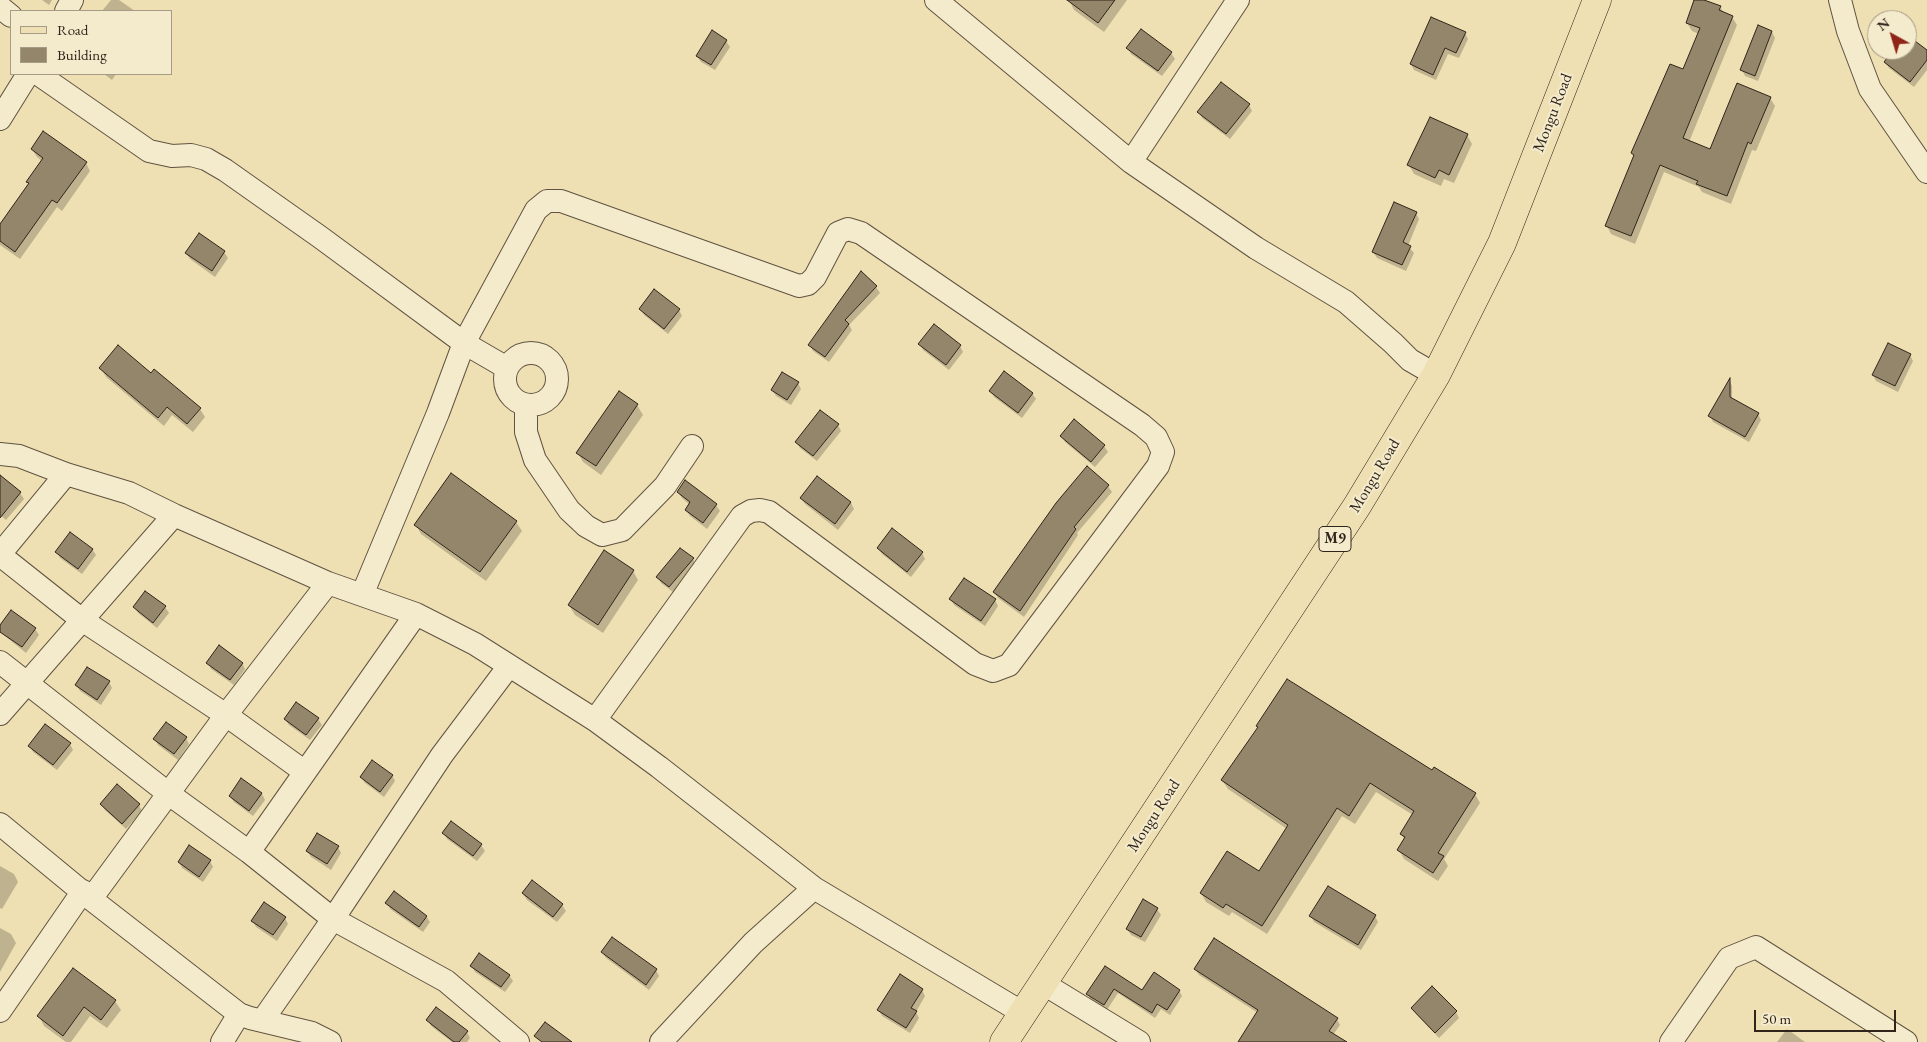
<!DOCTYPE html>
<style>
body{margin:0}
#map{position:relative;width:1927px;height:1042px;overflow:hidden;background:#eee0b2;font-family:"EB Garamond",serif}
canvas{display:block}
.legend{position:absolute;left:10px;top:10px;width:162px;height:65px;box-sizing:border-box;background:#f4ebcd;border:1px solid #a69b86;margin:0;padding:6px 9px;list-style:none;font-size:15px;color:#30241b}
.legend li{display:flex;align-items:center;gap:10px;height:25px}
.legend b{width:25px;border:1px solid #a69b86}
.north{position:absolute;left:1867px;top:10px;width:50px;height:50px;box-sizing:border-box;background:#f4ebcd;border:1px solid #a69b86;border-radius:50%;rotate:321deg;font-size:14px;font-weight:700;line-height:20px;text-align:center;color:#30241b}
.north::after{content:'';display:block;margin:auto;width:18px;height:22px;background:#8f2418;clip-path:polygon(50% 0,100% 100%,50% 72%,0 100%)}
.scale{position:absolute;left:1754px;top:1010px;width:142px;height:22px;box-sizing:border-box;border:2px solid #30241b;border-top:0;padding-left:6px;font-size:15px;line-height:18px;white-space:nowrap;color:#30241b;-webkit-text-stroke:4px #f4ebcd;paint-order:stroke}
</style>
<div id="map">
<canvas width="1927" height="1042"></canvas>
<ul class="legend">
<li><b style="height:6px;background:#eee0b2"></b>Road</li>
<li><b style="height:14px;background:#93866a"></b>Building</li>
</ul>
<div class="north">N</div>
<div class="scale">50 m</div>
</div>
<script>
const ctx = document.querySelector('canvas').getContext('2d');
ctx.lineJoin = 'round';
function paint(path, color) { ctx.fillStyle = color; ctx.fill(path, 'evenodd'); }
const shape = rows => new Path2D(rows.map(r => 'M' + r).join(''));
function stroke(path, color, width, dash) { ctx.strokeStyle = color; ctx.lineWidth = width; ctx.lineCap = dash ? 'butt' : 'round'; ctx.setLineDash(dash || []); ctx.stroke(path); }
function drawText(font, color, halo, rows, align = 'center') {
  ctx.font = font + ' "EB Garamond",serif'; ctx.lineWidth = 4; ctx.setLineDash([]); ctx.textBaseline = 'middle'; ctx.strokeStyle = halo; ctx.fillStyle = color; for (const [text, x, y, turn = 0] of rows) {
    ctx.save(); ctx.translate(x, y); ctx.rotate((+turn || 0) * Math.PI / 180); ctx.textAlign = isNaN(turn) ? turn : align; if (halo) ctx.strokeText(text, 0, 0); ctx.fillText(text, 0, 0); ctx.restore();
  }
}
paint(shape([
 [42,0,52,0,49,5],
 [111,0,119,0,135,11,102,11],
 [1069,0,1127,0,1104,32,1074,10],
 [1696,0,1720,7,1724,13,1732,17,1737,25,1689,142,1710,151,1770,98,1775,106,1756,151,1752,150,1731,204,1702,192,1699,187,1664,172,1635,244,1611,234,1607,226,1635,157,1632,153,1683,71,1699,34,1692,31,1687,23],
 [1758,27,1772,32,1775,38,1758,81,1745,76,1742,70],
 [1141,31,1171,53,1175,59,1162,76,1131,54,1128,48],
 [1465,33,1468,39,1459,58,1448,54,1436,80,1414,70,1411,64],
 [1907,36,1927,52,1927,70,1914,87,1889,68,1885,62,1894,50,1907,50],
 [726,41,730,47,715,70,701,62,697,56],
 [104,74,116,74,112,80],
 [1249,105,1252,111,1230,139,1202,118,1199,112],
 [1467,135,1472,144,1454,183,1444,179,1441,186,1414,174,1409,165],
 [32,149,86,163,90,171,62,211,57,207,20,259,0,245,0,227,29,185,28,182,42,161,37,157],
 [1416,213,1419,219,1408,246,1414,253,1406,271,1377,258,1373,252],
 [199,235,224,252,228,258,215,277,190,259,186,253],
 [876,287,880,293,849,325,852,330,829,362,813,351,810,345],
 [641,309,679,310,682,316,668,334,644,315],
 [920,344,960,346,963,352,949,370,923,350],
 [1910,355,1913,361,1898,392,1876,381,1873,375],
 [101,368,200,409,205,417,193,432,172,415,164,426,106,377],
 [1730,381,1732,386,1732,400,1758,414,1761,420,1749,442,1713,422,1710,416],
 [798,383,801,389,791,405,776,396,772,390],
 [991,391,1032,393,1036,399,1022,418,994,397],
 [619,393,637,405,643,415,601,475,583,462,578,453],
 [838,425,841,431,817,461,800,448,796,442],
 [1062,436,1104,446,1108,452,1095,467,1065,442],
 [0,477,20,493,24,499,6,520,0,515],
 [817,478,851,503,854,509,838,530,805,504,801,498],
 [685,482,716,505,720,511,707,529,690,516,686,510,690,505,682,498,678,492],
 [1108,486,1112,492,1077,533,1078,535,1024,617,998,598,994,592],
 [516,522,522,531,486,581,421,534,416,525],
 [878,548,922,553,925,559,911,577,882,554],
 [92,549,96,555,82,574,60,558,57,552],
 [693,559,696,565,673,592,661,583,658,577],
 [633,571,638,580,603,633,575,615,569,605],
 [146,592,165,607,169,613,157,628,138,613,134,607],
 [951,599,995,600,998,606,985,626,954,605],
 [11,612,35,629,39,635,26,653,0,632,0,627],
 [208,663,242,663,245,669,234,685,211,669],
 [109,682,112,688,101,705,80,691,76,685],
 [285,719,318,719,322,725,310,740,289,725],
 [186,738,189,744,178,760,158,745,155,739],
 [70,744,73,750,57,770,33,752,30,746],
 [1432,772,1475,794,1480,803,1444,859,1448,866,1438,881,1404,859,1399,850,1405,840,1401,834,1413,815,1376,792,1355,824,1342,816,1267,934,1232,912,1229,916,1206,902,1201,893,1260,873,1287,829,1228,789,1222,780],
 [392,775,395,781,384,797,365,783,361,777],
 [242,780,262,794,265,800,253,816,234,802,230,796],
 [101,804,139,805,142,811,126,829,105,810],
 [444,833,481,845,485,851,477,861,447,839],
 [338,847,341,853,331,870,311,857,307,851],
 [210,861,213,867,203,882,182,868,179,862],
 [0,866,14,874,18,882,2,909,0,908],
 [523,894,562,905,566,911,557,922,527,900],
 [387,903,426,916,430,922,423,932,390,909],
 [1157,909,1161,915,1145,942,1131,935,1127,929],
 [1311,916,1375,916,1378,922,1361,950,1314,922],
 [285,918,288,924,277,941,256,927,253,921],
 [0,928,11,934,16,943,0,972],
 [602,952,656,970,659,976,649,990,606,958],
 [472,966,509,975,513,981,505,992,475,972],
 [1105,967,1143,991,1179,990,1182,996,1170,1015,1161,1009,1155,1018,1118,993,1107,1010,1091,1000,1088,994],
 [1195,969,1337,1019,1340,1025,1333,1035,1344,1042,1240,1042,1258,1013,1199,975],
 [74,970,115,1001,121,1010,107,1028,90,1016,71,1042,66,1042,44,1026,39,1016],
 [922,990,925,996,916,1012,919,1018,910,1033,882,1016,879,1010],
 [1412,1008,1456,1012,1459,1018,1439,1038,1416,1014],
 [428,1020,467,1032,470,1038,467,1042,452,1042,431,1026],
 [1787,1029,1805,1042,1777,1042]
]), '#0003');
const building = shape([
 [1067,0,1115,0,1098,23,1067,0],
 [1694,0,1704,0,1721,6,1719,10,1733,16,1683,138,1710,149,1737,83,1771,97,1751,144,1748,142,1727,196,1696,184,1698,181,1660,165,1631,236,1605,226,1634,155,1631,153,1670,64,1683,69,1700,28,1686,23,1694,0],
 [1431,17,1466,32,1456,53,1445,48,1433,75,1410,64,1431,17],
 [1758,25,1772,31,1755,76,1740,70,1758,25],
 [1141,29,1172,52,1158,71,1126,48,1141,29],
 [712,30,727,40,711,65,696,56,712,30],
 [1907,35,1927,50,1927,60,1910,82,1884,62,1893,50,1907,50,1907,35],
 [1221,82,1250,104,1226,134,1197,112,1221,82],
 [1430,117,1468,134,1449,175,1439,170,1435,178,1407,165,1430,117],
 [43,131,87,162,57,203,52,200,15,252,0,241,0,224,29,183,26,182,43,158,31,149,43,131],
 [1394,202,1417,212,1403,242,1411,246,1402,265,1372,252,1394,202],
 [199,233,225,251,212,271,185,253,199,233],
 [861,271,877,286,845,320,849,324,825,357,808,345,861,271],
 [654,289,680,309,664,329,639,309,654,289],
 [934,324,961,345,946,365,918,344,934,324],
 [1888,343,1911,354,1895,386,1872,375,1888,343],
 [118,345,151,373,154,369,201,408,187,424,167,407,158,418,99,368,118,345],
 [1004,371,1033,393,1018,413,989,391,1004,371],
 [782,372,799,382,787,400,771,390,782,372],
 [1730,378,1730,397,1759,413,1745,437,1708,416,1730,378],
 [619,391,638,404,596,466,576,453,619,391],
 [820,410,839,424,813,456,795,442,820,410],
 [1074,419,1105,445,1091,462,1060,436,1074,419],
 [1087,466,1109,485,1074,527,1076,529,1020,611,993,592,1056,503,1087,466],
 [451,473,517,521,480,572,414,525,451,473],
 [0,475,21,492,0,518,0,475],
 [817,476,851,502,835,524,800,498,817,476],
 [685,480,717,504,703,523,685,510,690,502,677,492,685,480],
 [892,528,923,552,907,572,877,548,892,528],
 [70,532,93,549,78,569,55,552,70,532],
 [680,548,694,558,669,587,656,577,680,548],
 [604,550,634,570,598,625,568,605,604,550],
 [964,578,996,599,981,621,949,599,964,578],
 [145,591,166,606,153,623,133,607,145,591],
 [11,610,36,628,22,647,0,632,0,625,11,610],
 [219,645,243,663,230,680,206,663,219,645],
 [87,667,110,681,97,700,75,685,87,667],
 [1287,679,1432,770,1434,767,1476,793,1438,853,1444,856,1433,873,1397,850,1405,837,1400,834,1414,811,1370,783,1349,816,1337,808,1262,926,1226,904,1223,908,1200,893,1227,851,1259,871,1288,825,1221,780,1258,727,1256,726,1287,679],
 [296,702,319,718,306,735,284,719,296,702],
 [166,722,187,737,174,754,153,739,166,722],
 [45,724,71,743,53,765,28,746,45,724],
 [372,760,393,775,380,792,360,777,372,760],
 [241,778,262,793,249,811,229,796,241,778],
 [117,784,140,804,122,824,100,804,117,784],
 [451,821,482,844,473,856,442,833,451,821],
 [317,833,339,846,327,864,306,851,317,833],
 [189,845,211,860,199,877,178,862,189,845],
 [532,880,563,904,553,917,522,893,532,880],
 [1328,886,1376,915,1358,945,1309,916,1328,886],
 [394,891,427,916,419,927,385,903,394,891],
 [1143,899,1158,908,1141,937,1126,929,1143,899],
 [264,902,286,917,273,935,251,921,264,902],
 [612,937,657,969,646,985,601,952,612,937],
 [1214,938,1338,1018,1329,1031,1347,1042,1238,1042,1258,1010,1194,969,1214,938],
 [479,953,510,975,501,987,470,966,479,953],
 [1105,966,1142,990,1154,972,1180,990,1167,1010,1157,1004,1152,1013,1114,989,1104,1005,1086,994,1105,966],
 [73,968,116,1000,101,1020,84,1007,63,1036,37,1016,73,968],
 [900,974,923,989,911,1008,917,1011,906,1028,877,1010,900,974],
 [1432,986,1457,1011,1435,1033,1411,1008,1432,986],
 [436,1007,468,1031,459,1042,454,1042,426,1020,436,1007],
 [545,1022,572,1042,542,1042,534,1036,545,1022]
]);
paint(building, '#93866a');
stroke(building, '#30241b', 1);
const street = shape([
 [936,0,1131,162,1256,248,1346,302,1393,343,1410,360,1436,375],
 [1840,0,1848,31,1870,89,1927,172],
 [0,7,11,16],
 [66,11,72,0],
 [38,74,149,151,172,156,191,155,206,159,225,170,320,237,464,343,438,413,362,595],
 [0,119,28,74],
 [1131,162,1238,0],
 '505 379a26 26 0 1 1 52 0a26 26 0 1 1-52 0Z',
 [507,368,464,343,536,210,547,201,561,201,799,286,808,284,815,277,838,233,848,229,861,233,1142,425,1156,437,1163,452,1158,466,1009,665,993,671,975,664,769,512,760,510,751,511,742,516,595,720],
 [526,405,526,432,535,460,569,510,586,526,602,535,622,530,665,486,692,446],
 [0,454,19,456,66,474],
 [0,554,66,474,129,493,174,515,328,583,416,614,475,644,595,720,659,767,814,888,1023,1013],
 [0,555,82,620,226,715,305,772],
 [0,662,169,794,249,852,333,919,262,1021],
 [509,666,442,755,333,919,446,981,518,1042],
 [0,714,174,515],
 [0,824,91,899,239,1014,250,1018,312,1033,330,1042],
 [249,852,416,614],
 [91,899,226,715,328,583],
 [1044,984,1139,1042],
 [0,1011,83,891],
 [222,1042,239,1014],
 [661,1042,753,943,814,888],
 [1671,1042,1729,958,1756,947,1906,1042]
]);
const primary = shape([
 [1004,1042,1357,506,1436,375,1502,243,1597,0]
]);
stroke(street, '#605341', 24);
stroke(primary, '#30241b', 29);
stroke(street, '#f4ebcd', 22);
stroke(primary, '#eee0b2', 28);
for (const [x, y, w] of [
 [1335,539,32]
]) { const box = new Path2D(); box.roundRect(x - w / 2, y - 12.5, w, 25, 4); ctx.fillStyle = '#f4ebcd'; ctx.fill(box); stroke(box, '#30241b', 1); }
drawText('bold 15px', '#30241b', null, [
 ["M9",1335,539]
]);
drawText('16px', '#30241b', '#f4ebcd', [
 ["Mongu Road",1553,113,-69],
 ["Mongu Road",1375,476,-59],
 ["Mongu Road",1154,816,-57]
]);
</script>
